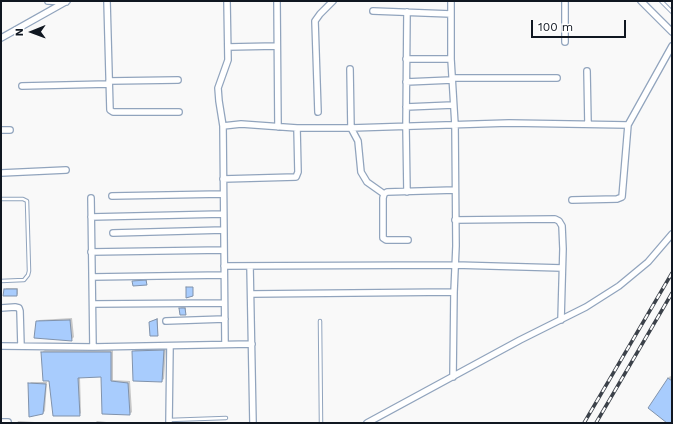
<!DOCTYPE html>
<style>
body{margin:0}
#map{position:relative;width:673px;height:424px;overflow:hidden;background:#f9f9f9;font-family:"Work Sans",sans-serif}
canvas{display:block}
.frame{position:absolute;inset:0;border:2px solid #101721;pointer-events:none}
.north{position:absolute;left:12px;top:12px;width:40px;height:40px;-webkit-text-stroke:3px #fff;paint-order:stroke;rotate:269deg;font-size:11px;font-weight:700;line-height:16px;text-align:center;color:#101721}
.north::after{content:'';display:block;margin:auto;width:14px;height:18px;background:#101721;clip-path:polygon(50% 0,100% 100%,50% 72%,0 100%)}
.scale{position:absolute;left:531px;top:20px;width:95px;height:18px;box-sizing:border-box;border:2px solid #101721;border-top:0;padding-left:5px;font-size:12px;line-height:14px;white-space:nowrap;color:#101721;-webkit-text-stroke:3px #fff;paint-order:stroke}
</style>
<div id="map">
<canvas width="673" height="424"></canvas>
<div class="frame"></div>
<div class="north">N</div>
<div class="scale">100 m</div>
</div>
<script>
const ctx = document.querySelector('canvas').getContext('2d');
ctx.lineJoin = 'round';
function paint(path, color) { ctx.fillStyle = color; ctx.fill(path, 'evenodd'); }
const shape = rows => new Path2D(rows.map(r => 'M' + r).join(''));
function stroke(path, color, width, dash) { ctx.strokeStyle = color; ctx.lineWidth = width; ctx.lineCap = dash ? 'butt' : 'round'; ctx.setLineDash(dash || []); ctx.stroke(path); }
paint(shape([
 [135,280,147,280,147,283,146,284,133,281],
 [6,288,18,288,18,294,17,295,5,290],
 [181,307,186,307,186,312,185,314,181,314,180,308],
 [72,318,74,337,71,340,37,322,39,320],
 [158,318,158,333,157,335,150,322],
 [166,348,164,379,161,381,133,352,135,350],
 [45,350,113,350,113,380,130,381,132,412,130,414,102,376,80,377,81,413,79,415,50,380,42,352],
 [670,376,672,377,672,423,669,423,668,379],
 [31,382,47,382,45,411,43,413,29,384],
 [18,421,51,423,17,423],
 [97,421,116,423,95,423]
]), '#0003');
const building = shape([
 [146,280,147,285,133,286,132,281,146,280],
 [186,287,193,287,193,296,186,298,186,287],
 [4,289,17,289,17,296,3,296,4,289],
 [179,308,185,308,186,315,180,315,179,308],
 [157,319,158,336,150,336,149,322,157,319],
 [70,320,72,341,34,338,36,321,70,320],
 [164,350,162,382,133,381,132,351,164,350],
 [41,352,111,352,111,381,128,383,130,415,102,414,101,377,78,378,80,416,53,416,49,381,43,381,41,352],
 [668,378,672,381,672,423,667,423,648,408,668,378],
 [28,383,46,384,43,414,29,417,28,383]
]);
paint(building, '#a8ccfd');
stroke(building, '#8092ab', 1);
const lane = shape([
 [661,1,672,12],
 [1,199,23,199,27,201,29,271,28,275,24,280,1,281],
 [320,321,321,423],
 [169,420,226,418]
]);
const street = shape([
 [48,1,66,2],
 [107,1,110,110,113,112,179,112],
 [277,1,278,127],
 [451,1,451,59,455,125,456,246,454,292,453,377],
 [641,1,672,32],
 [373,11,451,14],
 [407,12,406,127,407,192],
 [1,38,67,1],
 [565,42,565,1],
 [228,47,277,46],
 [406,59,451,59],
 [350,69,351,128,358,141,361,172,367,182,384,194],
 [587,71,588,124],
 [452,78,557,78],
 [109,81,178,80],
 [406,82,452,80],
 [22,86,109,84],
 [406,107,453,105],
 [318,112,315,21,320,14,333,1],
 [223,126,241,124,297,128,351,128,509,123,628,125],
 [1,130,10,130],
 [1,173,66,170],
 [223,179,296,177,298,172,297,128],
 [112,196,223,194],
 [91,198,93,347],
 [572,200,617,199,622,197,628,125,672,46],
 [91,217,223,214],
 [455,220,555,219,559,221,562,226,563,249,561,320],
 [113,233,224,230],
 [408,240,386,240,383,238,383,198,384,194,387,192,455,190],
 [91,252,224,250],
 [224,266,455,265,562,268],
 [250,266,253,423],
 [92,277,224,275],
 [251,294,454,292],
 [93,304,224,303],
 [1,308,15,307,19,308,20,311,21,346],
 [166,321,225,319],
 [225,344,223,126,219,101,218,88,228,60,227,1],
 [1,346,93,347,252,344],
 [1,422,8,422],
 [169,423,170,346],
 [367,423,520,340,586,307,619,286,648,262,672,234]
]);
stroke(lane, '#91a4bd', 4.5);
stroke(street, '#91a4bd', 8);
stroke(lane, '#fff', 2.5);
stroke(street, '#fff', 5.5);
const rail = shape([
 [584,423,672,273],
 [596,423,672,293]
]);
stroke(rail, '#3c424a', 3.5);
stroke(rail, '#fff', 2, [6]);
</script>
